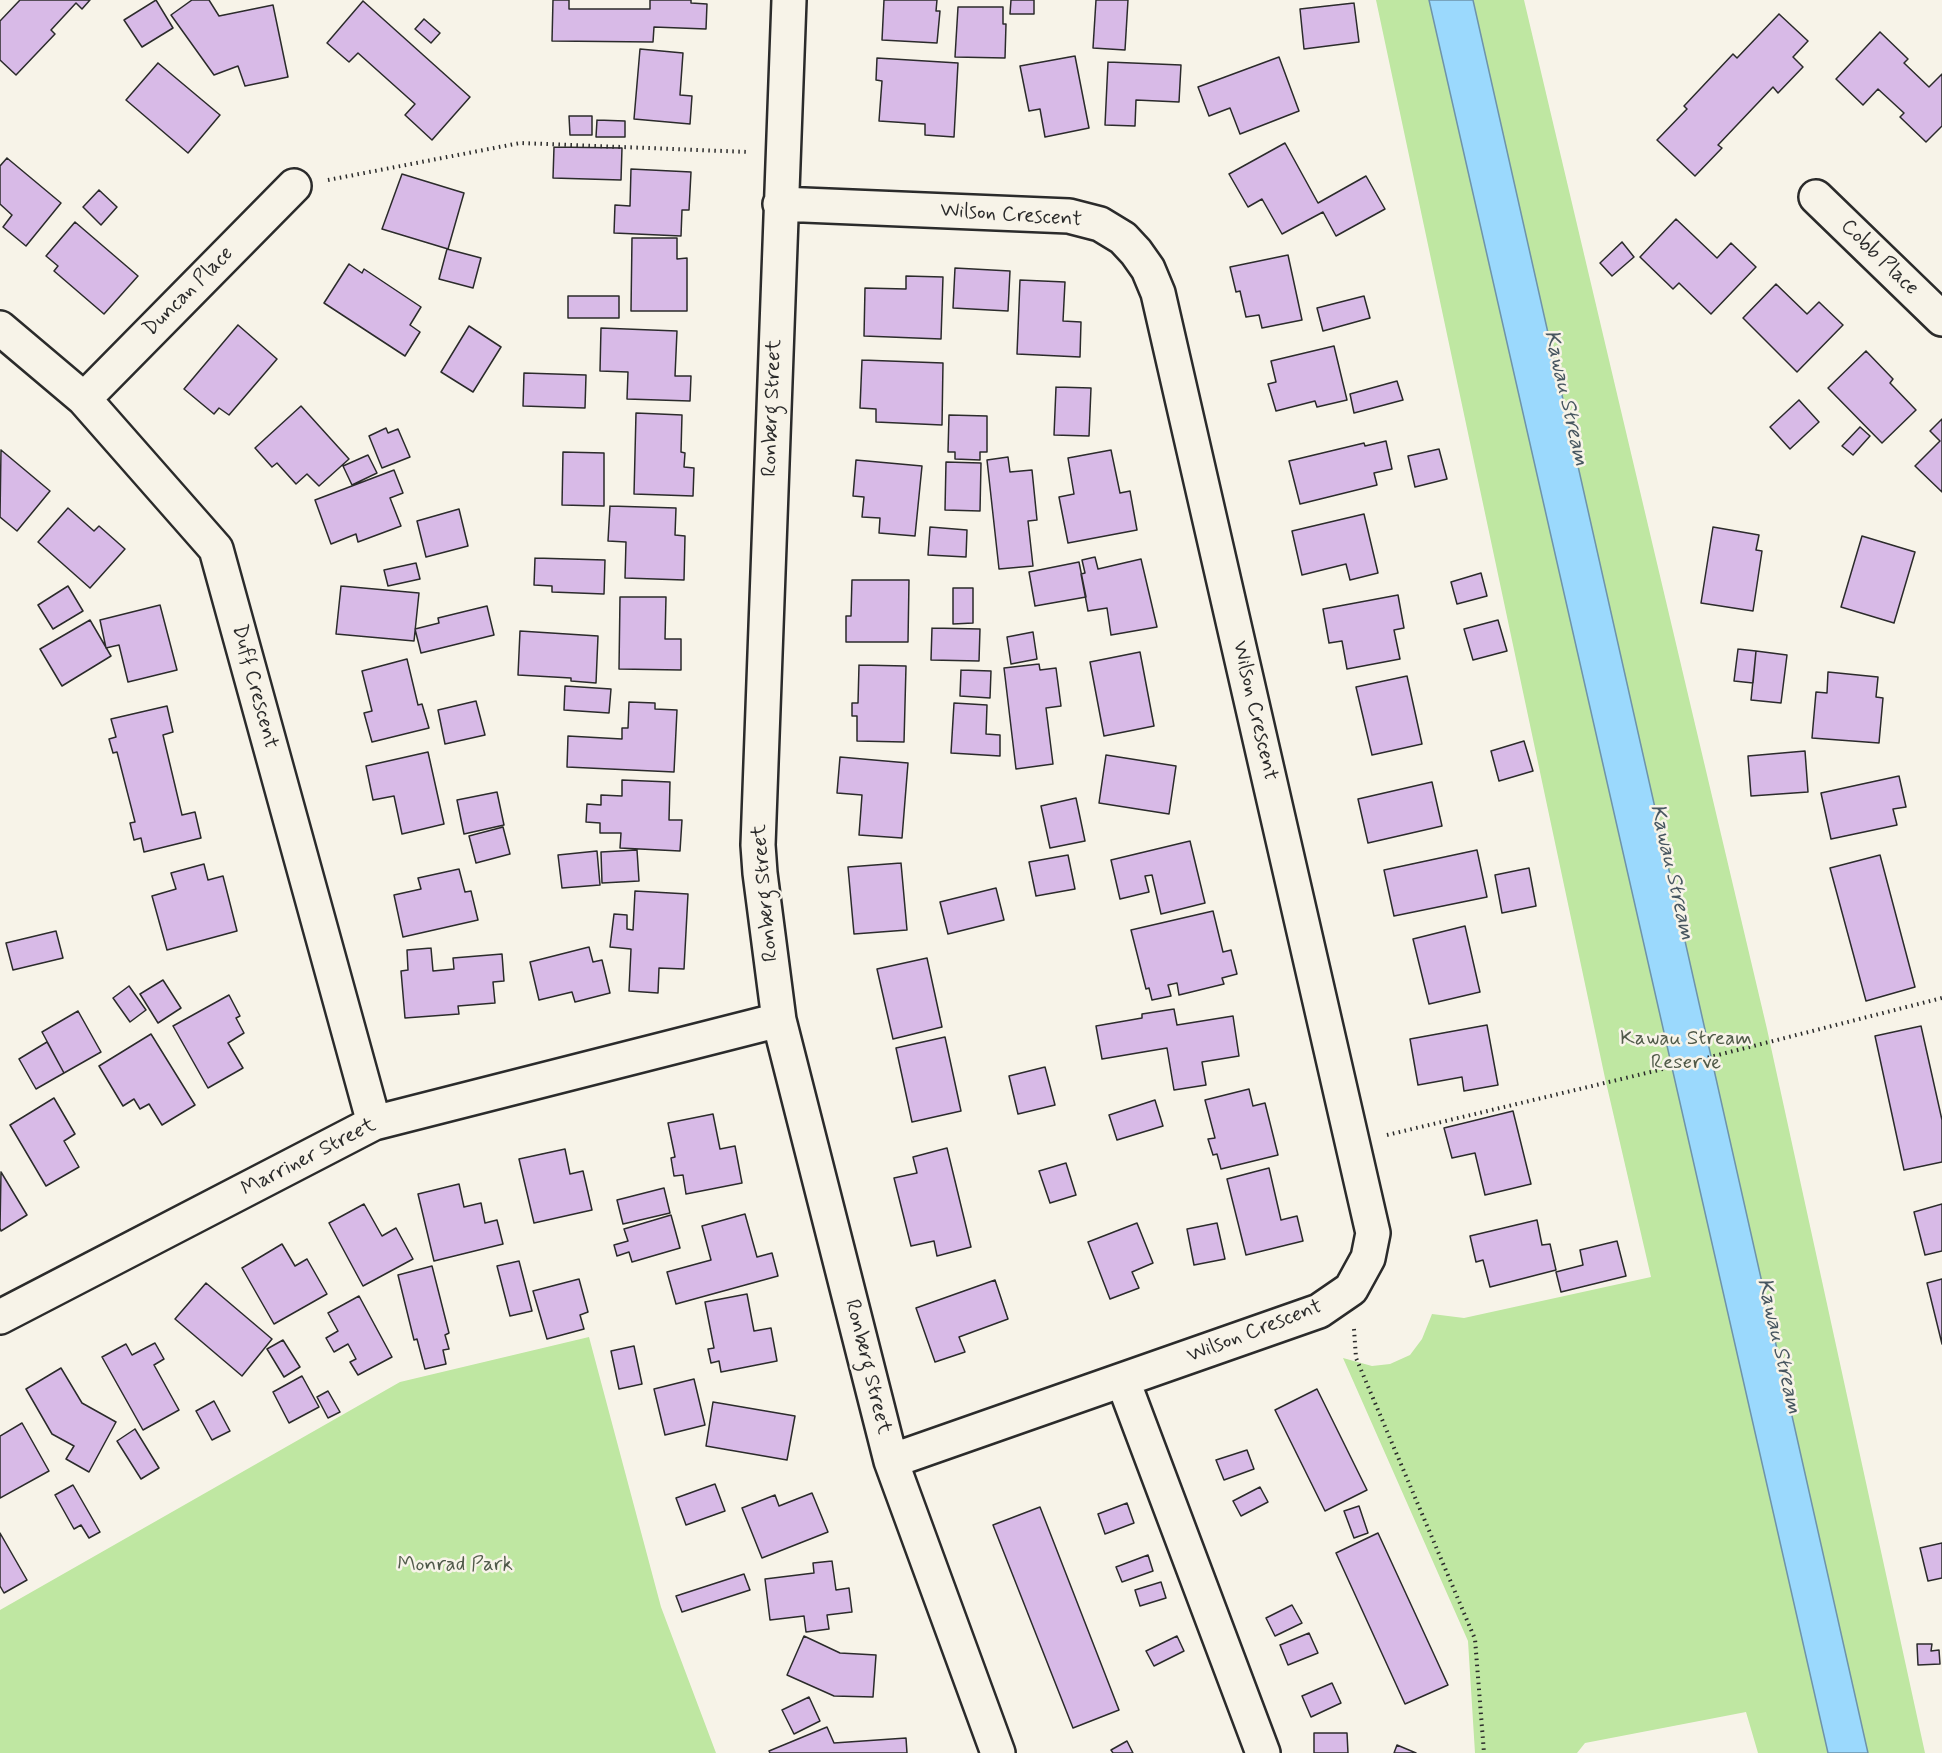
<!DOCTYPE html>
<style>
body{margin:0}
canvas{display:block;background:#f7f3e8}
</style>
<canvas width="1942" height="1753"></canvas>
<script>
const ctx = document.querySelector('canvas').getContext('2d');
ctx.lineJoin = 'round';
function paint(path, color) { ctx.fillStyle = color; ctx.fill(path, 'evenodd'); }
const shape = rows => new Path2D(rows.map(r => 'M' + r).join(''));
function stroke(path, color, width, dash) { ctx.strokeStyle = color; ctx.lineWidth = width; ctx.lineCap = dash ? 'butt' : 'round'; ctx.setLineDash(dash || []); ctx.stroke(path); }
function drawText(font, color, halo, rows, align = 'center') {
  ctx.font = font + ' Mynerve,sans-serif'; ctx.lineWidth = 5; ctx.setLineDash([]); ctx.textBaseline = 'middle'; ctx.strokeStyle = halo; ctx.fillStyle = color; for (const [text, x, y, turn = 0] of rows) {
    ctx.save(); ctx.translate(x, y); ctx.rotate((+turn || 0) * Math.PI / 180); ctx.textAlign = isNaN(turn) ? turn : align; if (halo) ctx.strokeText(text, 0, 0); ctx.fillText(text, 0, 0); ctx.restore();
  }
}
paint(shape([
 [1376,0,1524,0,1767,1029,1925,1753,1758,1753,1746,1712,1585,1743,1577,1753,1475,1753,1468,1641,1343,1358,1372,1366,1390,1364,1410,1355,1422,1339,1432,1314,1464,1318,1651,1277,1605,1078],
 [589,1337,661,1607,716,1753,0,1753,0,1610,400,1382]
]), '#bfe7a2');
const water = shape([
 [1429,0,1473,0,1868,1753,1828,1753,1429,0]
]);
paint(water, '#9bd9fd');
stroke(water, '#6e93a9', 1.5);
const building = shape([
 [20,0,90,0,82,9,76,3,51,30,55,34,16,75,0,60,0,21,20,0],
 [156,0,173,28,142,47,124,20,156,0],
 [192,0,209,0,219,16,273,5,288,77,245,86,238,66,214,75,171,15,192,0],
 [553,0,569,0,569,9,650,9,650,0,691,0,691,3,707,4,706,29,654,27,653,42,552,41,553,0],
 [884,0,937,0,936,11,940,11,937,43,882,40,884,0],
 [1011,0,1034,0,1034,14,1010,14,1011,0],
 [1096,0,1128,0,1125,50,1093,48,1096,0],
 [363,1,470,97,432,140,405,115,415,104,358,53,349,62,327,43,363,1],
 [1354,3,1359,42,1304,49,1300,9,1354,3],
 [958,7,1003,7,1003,24,1006,24,1005,58,955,57,958,7],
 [1779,14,1808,41,1793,57,1803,67,1778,93,1773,87,1718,145,1722,148,1695,176,1657,140,1687,109,1684,106,1733,54,1737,58,1779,14],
 [424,19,440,33,431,43,415,29,424,19],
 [1880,32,1908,59,1904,63,1929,87,1942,74,1942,126,1926,142,1900,117,1904,113,1878,89,1863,105,1836,79,1880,32],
 [640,49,683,53,680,95,692,96,690,124,634,119,640,49],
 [1075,56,1089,128,1045,137,1040,109,1029,111,1020,66,1075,56],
 [1279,57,1299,111,1240,134,1230,108,1209,116,1198,87,1279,57],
 [877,58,958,63,954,137,925,135,925,124,879,121,882,81,876,80,877,58],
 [1108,62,1181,65,1179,102,1136,100,1135,126,1105,125,1108,62],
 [158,63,220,115,188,153,126,100,158,63],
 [569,116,592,116,592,135,570,135,569,116],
 [597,120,625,121,625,137,596,137,597,120],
 [1285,143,1318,203,1366,176,1385,209,1336,236,1323,212,1282,234,1262,199,1248,207,1229,174,1285,143],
 [554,147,622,148,621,180,553,178,554,147],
 [7,158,61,203,26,246,3,227,12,215,0,204,0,166,7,158],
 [631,169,691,172,689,210,682,210,681,236,614,233,615,205,630,206,631,169],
 [402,174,464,193,448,249,382,229,402,174],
 [99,190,117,207,101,225,83,207,99,190],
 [1676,219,1717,258,1731,243,1756,267,1711,314,1679,283,1673,289,1640,257,1676,219],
 [75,222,138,276,104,314,54,271,58,266,46,256,75,222],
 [632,238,677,238,677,259,687,258,687,311,631,311,632,238],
 [1622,242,1634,257,1612,276,1600,263,1622,242],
 [447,249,481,258,473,288,439,279,447,249],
 [1288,255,1302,320,1262,328,1259,315,1246,317,1240,291,1236,292,1230,267,1288,255],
 [349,264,362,273,364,269,421,307,410,325,420,332,405,356,324,303,349,264],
 [955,268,1010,271,1008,311,953,308,955,268],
 [906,276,943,277,941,339,864,336,865,288,906,289,906,276],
 [1020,280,1065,282,1063,321,1081,322,1080,357,1017,354,1020,280],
 [1776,284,1807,314,1819,302,1843,325,1797,372,1743,318,1776,284],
 [568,296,619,296,619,318,568,318,568,296],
 [1364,296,1370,318,1323,331,1317,308,1364,296],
 [238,325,277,359,229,415,219,408,214,414,184,389,238,325],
 [469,326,501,347,473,392,441,372,469,326],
 [601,328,677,331,675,376,691,376,690,401,627,399,628,372,600,371,601,328],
 [1334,346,1347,400,1317,407,1315,401,1276,411,1268,384,1276,382,1271,361,1334,346],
 [1866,351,1893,379,1890,383,1916,410,1882,443,1828,388,1866,351],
 [862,360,943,363,942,425,876,422,876,409,860,408,862,360],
 [524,373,586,375,585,408,523,406,524,373],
 [1397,381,1403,400,1354,413,1350,394,1397,381],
 [1056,387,1091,388,1089,436,1054,435,1056,387],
 [1799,400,1819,422,1790,449,1770,427,1799,400],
 [301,406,349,459,319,486,307,474,296,484,277,463,272,467,255,448,301,406],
 [636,413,682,415,681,452,685,453,684,467,694,468,693,496,634,494,636,413],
 [949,415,987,416,987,452,980,452,980,460,955,459,955,452,948,452,949,415],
 [1942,419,1942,492,1915,466,1940,441,1930,431,1942,419],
 [1860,427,1870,436,1853,455,1842,446,1860,427],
 [386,428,388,433,398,429,410,457,382,468,369,436,386,428],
 [1386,441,1392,469,1374,473,1377,485,1300,504,1289,461,1364,443,1365,446,1386,441],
 [1439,449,1447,479,1415,487,1408,456,1439,449],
 [1,450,50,491,17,531,0,517,1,450],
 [1111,450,1120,493,1130,491,1137,530,1068,543,1059,497,1074,494,1068,458,1111,450],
 [563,452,604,453,604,506,562,505,563,452],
 [368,455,377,473,352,485,343,466,368,455],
 [1008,457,1010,472,1032,470,1037,520,1028,521,1033,566,999,569,987,460,1008,457],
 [856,460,922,466,915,536,879,533,880,518,862,517,864,497,853,496,856,460],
 [946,462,981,463,980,511,945,510,946,462],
 [394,470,403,493,390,498,401,526,358,542,356,534,331,544,315,500,394,470],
 [610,506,676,508,675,535,685,536,684,580,625,578,626,542,608,541,610,506],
 [68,508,94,531,99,526,125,549,90,588,38,542,68,508],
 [459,509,468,546,426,557,417,521,459,509],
 [1364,514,1378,573,1350,580,1346,564,1302,575,1292,531,1364,514],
 [930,527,967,530,966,557,928,555,930,527],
 [1713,527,1759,535,1756,550,1762,551,1753,611,1701,603,1713,527],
 [1862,536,1915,552,1894,623,1841,607,1862,536],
 [1095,557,1098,569,1141,559,1157,627,1111,635,1107,608,1088,611,1081,574,1085,573,1082,560,1095,557],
 [535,558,605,560,604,594,552,592,552,586,534,585,535,558],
 [1079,562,1086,597,1035,606,1029,572,1079,562],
 [416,563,420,579,388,586,384,570,416,563],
 [1481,573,1487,596,1457,604,1451,582,1481,573],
 [852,580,909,580,908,642,846,642,846,616,851,616,852,580],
 [68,586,83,611,53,629,38,605,68,586],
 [341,586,419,593,414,641,336,634,341,586],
 [953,588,973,588,973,623,953,624,953,588],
 [1398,595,1404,628,1394,630,1400,659,1347,669,1342,641,1329,643,1323,609,1398,595],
 [620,597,666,597,665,639,681,639,681,670,619,669,620,597],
 [160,605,177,670,128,682,119,645,106,648,100,620,160,605],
 [487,606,494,635,421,653,415,629,439,623,438,618,487,606],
 [90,620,111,656,62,686,40,649,90,620],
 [1498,620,1507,651,1473,660,1464,629,1498,620],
 [932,628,980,629,979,661,931,660,932,628],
 [520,631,598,636,596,683,571,681,571,678,518,675,520,631],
 [1033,632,1037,659,1011,664,1007,637,1033,632],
 [1738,649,1756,651,1753,683,1734,681,1738,649],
 [1756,651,1787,655,1781,703,1751,700,1756,651],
 [1140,652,1154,726,1104,736,1090,662,1140,652],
 [407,659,418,705,422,704,429,728,372,742,364,713,372,711,362,671,407,659],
 [1039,664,1040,670,1056,668,1061,706,1046,708,1053,764,1016,769,1004,668,1039,664],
 [859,665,906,666,904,742,857,741,857,716,852,716,852,703,858,703,859,665],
 [961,670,991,671,990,698,960,696,961,670],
 [1828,672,1878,677,1876,697,1883,698,1879,743,1812,738,1816,692,1827,693,1828,672],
 [1407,676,1422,744,1372,755,1356,687,1407,676],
 [565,686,611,689,609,713,564,710,565,686],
 [476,701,485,735,445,744,438,710,476,701],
 [629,702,655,703,655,709,677,710,674,772,567,767,568,736,622,739,622,728,628,728,629,702],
 [954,703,987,705,986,734,1000,735,1000,756,951,753,954,703],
 [167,706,173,732,163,735,182,815,195,812,201,838,144,852,141,838,134,840,130,823,135,822,117,752,113,753,109,739,116,737,111,719,167,706],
 [1524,741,1533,771,1499,781,1491,751,1524,741],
 [1805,751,1808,792,1751,796,1748,756,1805,751],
 [428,752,444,824,402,834,394,796,373,800,366,766,428,752],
 [1106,755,1176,766,1169,814,1099,803,1106,755],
 [840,757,908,763,902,838,859,835,862,795,837,793,840,757],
 [1899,776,1906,807,1893,809,1897,825,1831,839,1821,793,1899,776],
 [622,780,670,782,669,820,682,820,680,851,620,848,621,833,600,833,600,823,586,822,587,804,601,805,601,795,622,796,622,780],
 [1432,782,1442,826,1368,843,1358,799,1432,782],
 [497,792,504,825,464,834,457,800,497,792],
 [1076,798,1085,841,1050,848,1041,806,1076,798],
 [503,827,510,854,476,863,469,836,503,827],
 [1190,841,1205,903,1161,914,1152,875,1145,876,1149,892,1120,899,1111,860,1190,841],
 [637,850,639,881,602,883,601,852,637,850],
 [1477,850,1487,897,1394,916,1384,870,1477,850],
 [597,851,600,885,562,888,558,855,597,851],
 [1068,855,1075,889,1036,896,1029,862,1068,855],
 [1880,855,1915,987,1866,1001,1830,868,1880,855],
 [901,863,907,930,854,934,848,867,901,863],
 [204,864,208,880,223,876,237,931,167,950,152,896,176,889,171,873,204,864],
 [1529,868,1536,906,1502,913,1495,875,1529,868],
 [459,869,465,892,471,891,478,920,403,937,394,895,421,889,418,878,459,869],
 [996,888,1004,920,948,934,940,902,996,888],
 [635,891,688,894,684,969,659,968,658,993,629,991,631,949,610,947,614,914,627,915,627,929,633,930,635,891],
 [1213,911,1223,952,1231,950,1237,974,1222,978,1224,984,1179,995,1177,983,1168,985,1171,996,1152,1000,1149,988,1146,989,1131,930,1213,911],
 [1465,926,1480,992,1429,1004,1413,939,1465,926],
 [56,931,63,958,13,970,6,943,56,931],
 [589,947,593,962,602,960,610,993,575,1002,572,992,539,1000,530,962,589,947],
 [431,948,433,971,454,969,453,958,502,954,504,981,493,982,495,1003,458,1006,459,1014,405,1018,401,971,408,970,407,950,431,948],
 [927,958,942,1027,893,1039,877,969,927,958],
 [163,980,181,1008,158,1023,140,994,163,980],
 [129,986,146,1010,130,1022,113,998,129,986],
 [229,995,240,1016,236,1018,244,1033,228,1043,243,1068,208,1088,173,1026,229,995],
 [1174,1009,1177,1025,1233,1016,1239,1056,1202,1062,1206,1085,1174,1090,1167,1048,1102,1059,1096,1026,1142,1018,1142,1014,1174,1009],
 [78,1011,101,1052,64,1073,42,1032,78,1011],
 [1487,1025,1498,1085,1464,1091,1462,1077,1418,1085,1410,1039,1487,1025],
 [1921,1026,1942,1120,1942,1162,1904,1170,1875,1036,1921,1026],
 [151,1034,195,1105,162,1125,149,1104,140,1109,134,1099,123,1106,99,1066,151,1034],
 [945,1037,961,1111,912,1122,896,1048,945,1037],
 [47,1042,64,1073,36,1089,19,1059,47,1042],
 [1045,1067,1055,1105,1018,1114,1009,1076,1045,1067],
 [1249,1089,1253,1106,1265,1103,1278,1155,1221,1169,1217,1154,1213,1155,1208,1139,1215,1138,1205,1100,1249,1089],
 [54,1098,75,1134,64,1141,79,1167,46,1186,10,1125,54,1098],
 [1155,1100,1163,1126,1117,1140,1109,1115,1155,1100],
 [1513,1111,1531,1184,1485,1195,1475,1153,1452,1158,1444,1128,1513,1111],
 [713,1114,720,1149,735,1146,742,1183,686,1194,683,1175,674,1176,671,1158,675,1157,668,1123,713,1114],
 [947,1148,971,1247,937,1256,934,1241,911,1246,894,1178,917,1173,913,1157,947,1148],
 [565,1149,570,1174,583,1171,592,1210,534,1223,519,1159,565,1149],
 [1066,1163,1076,1195,1050,1203,1039,1171,1066,1163],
 [1269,1168,1281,1220,1297,1216,1303,1241,1246,1255,1227,1179,1269,1168],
 [1,1172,27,1215,1,1231,0,1228,1,1172],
 [459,1184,464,1207,481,1203,485,1223,497,1220,503,1244,434,1261,418,1194,459,1184],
 [664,1188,670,1213,623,1224,617,1200,664,1188],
 [364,1204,382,1236,396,1228,413,1259,363,1286,329,1223,364,1204],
 [1942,1204,1942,1251,1925,1255,1914,1212,1942,1204],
 [745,1214,757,1257,772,1253,778,1276,676,1304,667,1272,711,1260,702,1226,745,1214],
 [671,1215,680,1248,632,1262,629,1252,617,1256,614,1245,628,1241,624,1229,671,1215],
 [1537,1220,1542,1245,1550,1244,1556,1270,1490,1287,1483,1260,1476,1262,1470,1236,1537,1220],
 [1137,1223,1153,1263,1132,1272,1139,1288,1110,1299,1088,1242,1137,1223],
 [1217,1223,1225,1259,1194,1265,1187,1229,1217,1223],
 [1617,1241,1626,1276,1561,1292,1556,1272,1583,1265,1580,1250,1617,1241],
 [282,1244,295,1266,307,1259,327,1294,274,1324,242,1268,282,1244],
 [519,1261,532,1311,510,1316,497,1266,519,1261],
 [432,1266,449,1333,445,1335,449,1349,443,1350,446,1364,425,1369,417,1339,414,1340,398,1275,432,1266],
 [579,1279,588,1312,580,1315,584,1329,547,1339,533,1291,579,1279],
 [1942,1279,1942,1344,1927,1283,1942,1279],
 [995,1280,1008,1319,959,1337,965,1352,935,1362,916,1308,995,1280],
 [206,1283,272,1339,242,1376,175,1319,206,1283],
 [747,1294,754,1331,771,1328,777,1361,721,1372,719,1361,711,1363,708,1349,714,1348,705,1302,747,1294],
 [359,1296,392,1357,358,1375,350,1362,356,1359,348,1344,334,1352,326,1338,338,1331,328,1313,359,1296],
 [283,1340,300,1367,284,1377,267,1349,283,1340],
 [155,1343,164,1359,154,1365,179,1410,143,1430,102,1357,126,1344,132,1355,155,1343],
 [634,1346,642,1384,619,1389,611,1351,634,1346],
 [61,1368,82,1403,116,1422,89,1472,66,1459,74,1446,52,1434,26,1389,61,1368],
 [302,1376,319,1407,289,1423,273,1392,302,1376],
 [694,1379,705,1425,665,1435,654,1389,694,1379],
 [1317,1389,1367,1490,1325,1511,1275,1410,1317,1389],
 [328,1391,340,1412,328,1418,317,1397,328,1391],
 [214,1401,230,1431,212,1440,196,1411,214,1401],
 [713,1402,795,1416,787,1460,706,1446,713,1402],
 [22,1423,49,1471,0,1498,0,1436,22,1423],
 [135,1429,159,1468,141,1479,117,1441,135,1429],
 [1247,1450,1254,1469,1224,1480,1216,1460,1247,1450],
 [715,1484,725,1511,686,1525,676,1498,715,1484],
 [73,1485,100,1532,89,1538,81,1525,74,1529,55,1495,73,1485],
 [1260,1487,1268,1502,1241,1516,1233,1501,1260,1487],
 [812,1493,828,1532,762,1558,742,1508,775,1495,779,1506,812,1493],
 [1127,1503,1134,1523,1105,1534,1098,1514,1127,1503],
 [1359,1506,1368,1533,1354,1538,1344,1511,1359,1506],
 [1040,1507,1119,1710,1073,1728,993,1525,1040,1507],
 [0,1533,27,1580,4,1593,0,1586,0,1533],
 [1378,1533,1448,1685,1405,1704,1336,1553,1378,1533],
 [1942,1543,1942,1578,1928,1581,1920,1548,1942,1543],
 [1148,1555,1153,1571,1122,1582,1116,1567,1148,1555],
 [832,1561,836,1590,849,1588,852,1612,827,1615,829,1629,806,1632,804,1616,770,1620,765,1579,814,1573,813,1563,832,1561],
 [744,1574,750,1590,682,1612,676,1596,744,1574],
 [1161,1582,1166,1598,1140,1606,1135,1590,1161,1582],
 [1292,1605,1302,1623,1275,1636,1266,1618,1292,1605],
 [1309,1633,1318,1653,1288,1665,1280,1645,1309,1633],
 [804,1636,840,1653,876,1655,873,1697,834,1696,787,1675,804,1636],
 [1177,1636,1184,1651,1154,1666,1146,1651,1177,1636],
 [1917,1644,1932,1644,1931,1651,1939,1650,1940,1664,1918,1665,1917,1644],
 [1332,1683,1341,1703,1311,1717,1302,1696,1332,1683],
 [809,1697,820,1721,794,1734,782,1710,809,1697],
 [827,1727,834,1743,906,1738,907,1753,770,1753,769,1751,827,1727],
 [1314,1733,1347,1733,1348,1753,1314,1753,1314,1733],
 [1127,1741,1133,1753,1113,1753,1111,1750,1127,1741],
 [1397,1745,1416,1753,1394,1753,1397,1745]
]);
paint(building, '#d8bae7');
stroke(building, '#2b2b2b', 1.5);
const minor = shape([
 [789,0,758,845,760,873,779,1020,891,1461,998,1753],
 [1816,197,1942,319],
 [780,204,1069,216,1100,224,1123,238,1136,252,1148,269,1158,293,1373,1233,1368,1258,1351,1289,1319,1311,891,1461],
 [0,328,84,399,216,549,374,1123],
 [84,399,294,186],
 [0,1317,374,1123,779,1020],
 [1123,1381,1263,1753]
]);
stroke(minor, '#2b2b2b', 38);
stroke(shape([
 [328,180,520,143,749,152],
 [1387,1135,1659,1070,1942,998],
 [1354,1329,1356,1358,1475,1639,1484,1753]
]), '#2b2b2b', 4, [1.5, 4.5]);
stroke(minor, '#f7f3e8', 33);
drawText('21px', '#2b2b2b', '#f7f3e8', [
 ["Wilson Crescent",1011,216,4],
 ["Cobb Place",1879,258,44],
 ["Duncan Place",189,292,-45],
 ["Ronberg Street",773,408,-88],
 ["Duff Crescent",254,687,75],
 ["Wilson Crescent",1254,711,77],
 ["Ronberg Street",766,893,-95],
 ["Marriner Street",309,1158,-27],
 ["Wilson Crescent",1255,1332,-21],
 ["Ronberg Street",867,1367,76]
]);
drawText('21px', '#505a49', '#f7f3e8', [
 ["Kawau Stream",1686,1040],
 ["Reserve",1686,1064],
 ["Monrad Park",455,1566]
]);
drawText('italic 22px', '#475660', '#f7f3e8', [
 ["Kawau Stream",1565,398,77],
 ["Kawau Stream",1671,872,77],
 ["Kawau Stream",1778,1346,77]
]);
</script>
